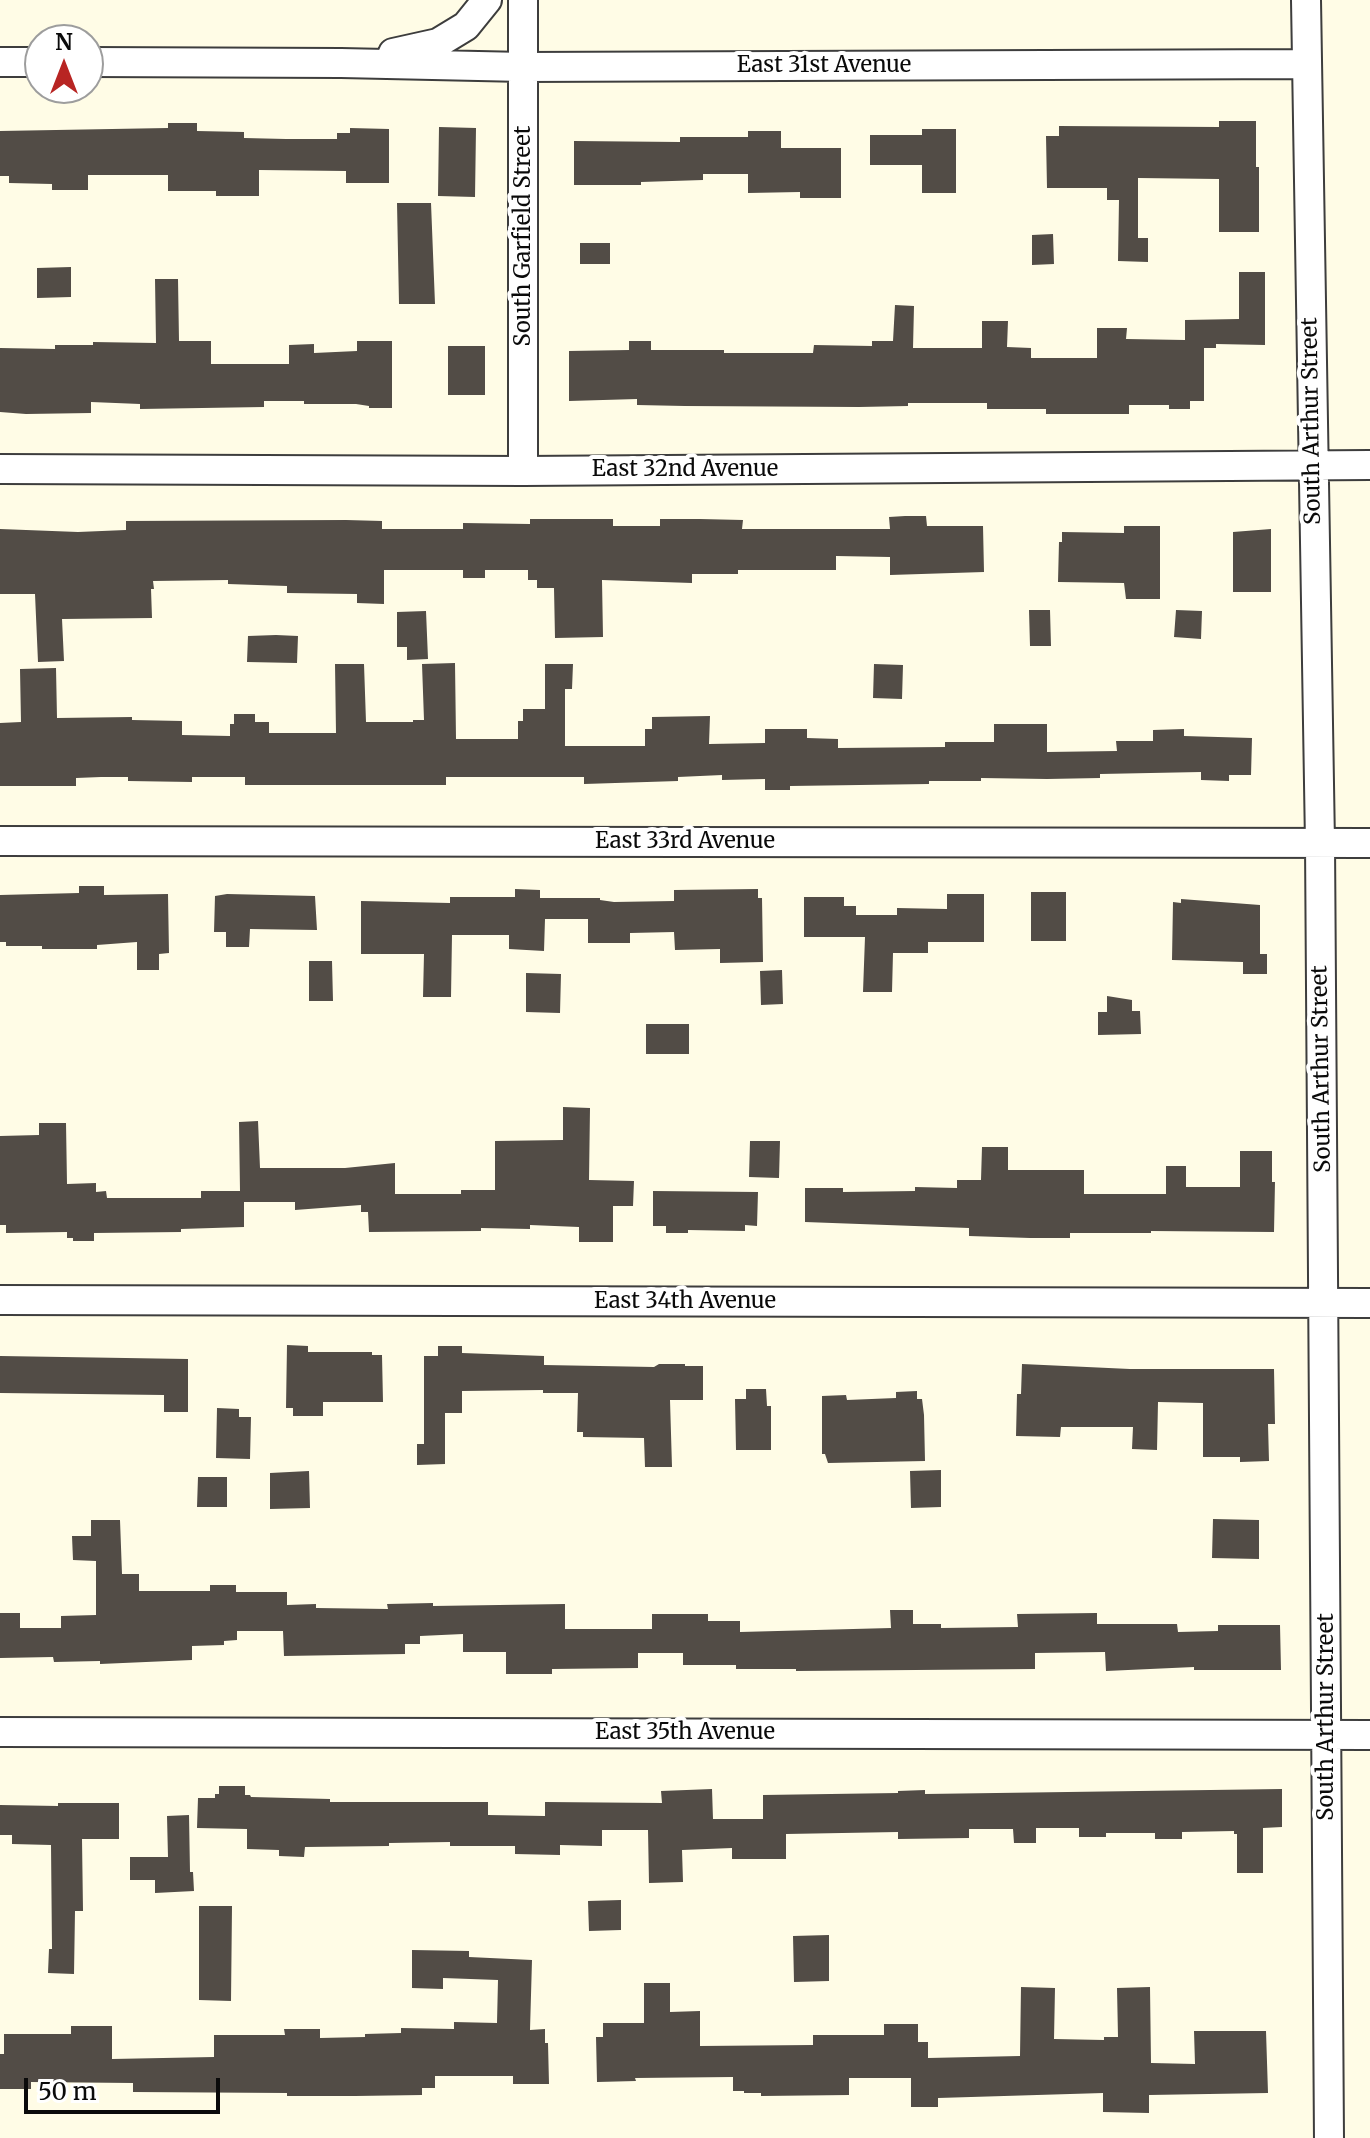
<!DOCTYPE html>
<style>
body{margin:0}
#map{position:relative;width:1370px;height:2138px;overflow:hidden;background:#fffce6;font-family:Merriweather,serif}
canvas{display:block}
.north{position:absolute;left:24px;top:24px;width:80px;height:80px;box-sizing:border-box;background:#fff;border:2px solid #9d9d9d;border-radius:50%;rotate:0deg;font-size:22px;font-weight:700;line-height:32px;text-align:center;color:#0a0a0a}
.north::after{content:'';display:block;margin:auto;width:28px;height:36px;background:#b82523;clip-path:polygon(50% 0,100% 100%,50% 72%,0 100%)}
.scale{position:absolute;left:24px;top:2078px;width:196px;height:36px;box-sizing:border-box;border:4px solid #0a0a0a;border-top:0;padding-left:10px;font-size:24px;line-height:28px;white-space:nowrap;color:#0a0a0a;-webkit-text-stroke:6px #fff;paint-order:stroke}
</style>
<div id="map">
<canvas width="1370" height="2138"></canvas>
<div class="north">N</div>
<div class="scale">50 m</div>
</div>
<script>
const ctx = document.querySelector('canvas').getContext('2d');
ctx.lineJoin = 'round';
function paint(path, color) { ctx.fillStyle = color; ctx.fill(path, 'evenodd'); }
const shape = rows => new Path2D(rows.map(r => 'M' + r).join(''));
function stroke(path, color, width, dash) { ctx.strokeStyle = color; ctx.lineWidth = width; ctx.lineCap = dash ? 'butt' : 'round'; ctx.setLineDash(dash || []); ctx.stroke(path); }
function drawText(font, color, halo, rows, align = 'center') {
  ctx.font = font + ' Merriweather,serif'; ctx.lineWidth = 8; ctx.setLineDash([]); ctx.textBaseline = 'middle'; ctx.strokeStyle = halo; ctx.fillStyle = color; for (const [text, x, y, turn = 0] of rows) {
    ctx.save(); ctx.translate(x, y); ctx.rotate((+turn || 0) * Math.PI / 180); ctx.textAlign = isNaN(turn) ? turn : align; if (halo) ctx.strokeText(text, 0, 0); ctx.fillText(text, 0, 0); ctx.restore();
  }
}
paint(shape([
 [1219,121,1256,121,1256,167,1259,167,1259,232,1219,232,1219,179,1138,178,1138,238,1148,238,1148,262,1118,261,1119,200,1107,200,1107,188,1047,188,1046,136,1059,136,1059,126,1219,127],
 [168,123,197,123,197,131,244,132,244,138,286,139,337,139,337,133,350,133,350,128,389,129,389,183,346,183,346,171,259,170,259,196,216,196,216,191,168,191,168,175,88,175,88,190,52,190,52,184,9,183,9,176,0,176,0,131,168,128],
 [439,127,476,128,475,197,438,196],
 [922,129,956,129,956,193,922,193,922,165,870,165,870,135,922,135],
 [748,131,781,131,781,148,841,148,841,198,800,198,800,192,748,193,748,174,703,174,703,180,641,182,641,185,574,185,574,141,680,142,680,137,748,137],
 [397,203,431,203,435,304,399,304],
 [1053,234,1054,264,1032,265,1032,235],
 [580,243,610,243,610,264,580,264],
 [71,267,71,297,37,298,37,268],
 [1239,272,1265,272,1265,345,1216,344,1216,348,1204,348,1204,401,1190,401,1190,409,1169,409,1169,405,1129,405,1129,414,1046,414,1046,409,987,409,987,403,908,403,908,406,859,407,685,406,637,405,637,399,569,401,569,351,629,350,629,341,651,341,651,350,724,350,724,353,813,353,814,345,872,346,872,341,893,341,895,305,914,306,913,348,982,348,982,321,1008,321,1007,347,1031,348,1031,358,1097,358,1097,328,1127,328,1126,339,1185,340,1185,320,1239,319],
 [155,279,178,279,179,341,211,341,211,364,289,364,289,345,314,344,314,353,357,351,357,341,392,341,392,408,369,408,369,406,356,404,304,404,304,401,264,401,264,407,140,409,140,404,91,402,91,413,26,414,0,412,0,348,55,349,55,345,93,345,93,342,156,343],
 [448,346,485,346,485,395,448,395],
 [905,516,926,516,927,526,983,526,984,572,890,575,890,557,836,556,836,570,738,570,738,574,692,574,692,583,602,580,603,637,555,638,554,588,537,588,537,580,528,580,528,570,485,570,485,578,463,578,463,570,384,570,384,604,357,603,357,594,287,593,287,586,228,584,228,580,153,581,154,589,151,589,152,618,62,619,64,661,38,662,35,594,0,594,0,529,78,532,126,530,126,521,346,520,382,521,382,529,463,529,463,523,530,524,530,519,613,519,613,526,660,526,660,519,700,519,743,520,742,529,890,529,889,517],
 [1124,526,1160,526,1160,599,1126,599,1124,583,1058,582,1059,542,1062,542,1062,532,1124,533],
 [1271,529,1271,592,1233,592,1233,532],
 [1029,610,1050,610,1051,646,1030,646],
 [1176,610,1202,611,1201,639,1174,637],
 [426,611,428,659,407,660,407,647,397,647,397,612],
 [276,635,298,636,297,663,247,662,248,636],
 [455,663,456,739,518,739,518,721,523,721,523,709,545,709,545,664,573,664,572,689,565,689,565,746,645,746,645,729,652,729,652,717,710,716,709,744,765,743,765,729,807,729,807,738,838,739,838,748,945,747,945,742,994,742,994,724,1047,724,1047,752,1117,751,1116,741,1153,741,1153,730,1184,729,1184,736,1252,738,1251,775,1229,775,1229,781,1201,780,1201,772,1100,774,1100,778,1047,779,981,778,981,781,929,781,929,784,790,786,790,790,765,790,765,779,722,780,722,775,678,777,678,781,584,784,584,777,446,777,446,785,245,785,245,777,192,777,192,782,128,781,128,777,101,777,76,778,76,786,0,786,0,723,21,722,20,669,56,668,57,718,132,717,132,720,182,721,182,735,230,736,230,724,234,724,234,714,255,714,255,722,269,722,269,733,336,733,335,664,364,664,366,722,413,722,413,720,424,720,422,664],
 [874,664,903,665,902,699,873,698],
 [79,886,104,886,104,895,168,894,169,953,159,954,159,970,137,970,137,942,97,945,97,949,42,949,42,946,6,946,6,942,0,942,0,895,79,893],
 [515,889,540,890,540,898,600,898,600,900,614,902,674,901,674,890,758,889,758,898,762,898,763,962,720,963,720,949,675,950,674,932,630,933,630,943,588,943,588,919,545,919,544,951,509,949,509,935,452,935,451,997,423,997,424,954,361,954,361,901,450,903,450,897,515,897],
 [1031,892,1066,892,1066,941,1031,941],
 [227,894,315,896,317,930,250,929,249,947,226,947,226,932,214,932,215,896],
 [947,894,984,894,984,942,928,942,928,953,893,953,892,992,863,992,865,937,804,937,804,897,844,897,844,906,856,906,856,915,897,915,897,908,947,909],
 [1181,899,1260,905,1260,954,1267,954,1267,974,1243,974,1243,962,1172,960,1173,902,1181,903],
 [309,961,332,961,333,1001,309,1001],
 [782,970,783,1004,761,1005,760,971],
 [526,973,561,974,560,1013,526,1012],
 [1107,996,1132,1000,1132,1011,1140,1011,1141,1034,1098,1035,1098,1012,1107,1012],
 [646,1024,689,1024,689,1054,646,1054],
 [563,1107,590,1108,589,1180,634,1181,633,1206,613,1206,613,1242,579,1242,579,1227,530,1225,530,1229,481,1228,481,1231,369,1232,368,1212,361,1212,361,1205,295,1210,295,1202,244,1202,244,1227,181,1229,181,1232,94,1233,94,1241,73,1241,73,1238,67,1238,67,1232,6,1233,6,1225,0,1225,0,1136,39,1135,39,1123,66,1123,67,1184,96,1183,96,1192,106,1191,107,1198,201,1198,201,1191,240,1191,239,1122,258,1121,260,1168,345,1168,395,1163,395,1194,461,1194,461,1190,495,1190,495,1141,563,1140],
 [750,1141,780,1141,779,1178,749,1177],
 [982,1147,1008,1147,1008,1170,1084,1170,1084,1194,1166,1194,1166,1166,1186,1166,1186,1187,1240,1187,1240,1151,1272,1151,1272,1182,1275,1182,1274,1232,1151,1231,1151,1233,1070,1233,1070,1238,1030,1238,969,1236,969,1228,805,1222,805,1188,843,1188,843,1192,915,1191,915,1187,957,1188,957,1180,981,1180],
 [653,1191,758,1192,757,1226,745,1225,745,1231,688,1230,688,1233,666,1233,666,1226,653,1226],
 [287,1345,308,1346,308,1352,372,1352,372,1355,382,1355,383,1402,323,1402,323,1416,293,1416,293,1408,286,1408],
 [438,1346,462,1346,462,1353,544,1356,544,1365,654,1367,659,1364,685,1364,685,1366,703,1366,703,1400,670,1400,672,1467,645,1467,644,1438,583,1437,583,1432,577,1432,578,1393,543,1393,543,1390,462,1391,462,1413,445,1413,445,1464,417,1465,417,1444,424,1444,424,1356,438,1356],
 [0,1356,188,1359,188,1412,164,1412,164,1395,0,1393],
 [1022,1364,1130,1369,1274,1369,1275,1424,1268,1424,1269,1461,1240,1462,1240,1457,1203,1457,1203,1403,1158,1402,1157,1450,1132,1449,1133,1427,1061,1427,1060,1437,1016,1436,1017,1394,1021,1394],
 [746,1389,766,1389,767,1406,771,1406,771,1450,736,1450,735,1399,746,1399],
 [917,1391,917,1399,922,1399,924,1415,925,1461,828,1463,825,1454,822,1454,822,1396,846,1395,847,1400,896,1398,896,1392],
 [217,1408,239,1409,239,1417,251,1417,250,1459,216,1458],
 [941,1470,941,1507,911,1508,910,1471],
 [309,1471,310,1508,270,1509,270,1473],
 [198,1477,227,1477,227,1507,197,1507],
 [1213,1519,1259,1520,1259,1559,1212,1558],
 [91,1520,120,1520,122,1574,139,1574,139,1591,210,1591,210,1585,236,1585,236,1592,287,1592,287,1605,316,1604,316,1608,388,1609,387,1604,433,1603,433,1606,565,1604,565,1629,652,1629,652,1614,708,1614,708,1621,740,1621,740,1632,891,1628,890,1610,913,1610,913,1624,941,1624,941,1628,1018,1627,1017,1614,1097,1613,1097,1624,1177,1624,1178,1632,1218,1631,1218,1625,1280,1625,1281,1670,1194,1670,1194,1667,1106,1671,1105,1652,1035,1653,1035,1669,796,1671,796,1669,736,1669,736,1665,683,1665,683,1653,638,1653,638,1668,552,1669,552,1674,506,1674,506,1652,463,1652,463,1634,420,1636,420,1644,405,1644,405,1654,284,1656,283,1631,237,1631,237,1640,224,1641,224,1645,192,1646,192,1660,100,1664,100,1661,54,1662,53,1657,0,1658,0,1613,20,1613,20,1628,61,1628,61,1616,96,1615,96,1561,73,1560,72,1536,91,1536],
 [219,1786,245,1786,245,1795,250,1795,251,1797,330,1799,330,1802,488,1802,488,1815,545,1816,545,1802,662,1803,661,1791,712,1789,713,1819,763,1819,763,1795,898,1793,898,1791,925,1790,925,1794,1282,1789,1282,1827,1263,1828,1263,1873,1237,1873,1237,1834,1234,1834,1234,1831,1182,1832,1182,1839,1155,1839,1155,1833,1106,1833,1106,1837,1079,1837,1079,1828,1036,1828,1036,1843,1014,1843,1013,1829,969,1829,969,1838,898,1839,898,1832,786,1834,786,1859,732,1859,732,1848,682,1850,683,1882,649,1883,648,1830,602,1830,602,1846,560,1845,560,1855,515,1854,515,1846,450,1846,450,1842,389,1843,389,1846,305,1847,304,1857,279,1856,279,1850,247,1849,247,1829,197,1828,198,1798,215,1798,215,1794,219,1794],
 [58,1803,119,1803,119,1839,82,1839,83,1911,75,1911,74,1974,48,1973,49,1949,52,1949,51,1845,12,1844,12,1835,0,1835,0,1805,58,1806],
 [189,1815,190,1872,193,1872,194,1891,155,1893,155,1880,130,1880,130,1857,168,1857,167,1816],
 [621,1900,621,1930,589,1931,588,1901],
 [199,1906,232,1906,231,2001,199,2000],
 [829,1935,829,1981,794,1982,793,1936],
 [412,1950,469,1951,469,1957,532,1960,530,2030,545,2029,545,2043,548,2043,549,2084,513,2084,513,2076,435,2076,435,2088,422,2088,422,2095,355,2096,287,2096,287,2093,133,2092,133,2083,31,2082,31,2089,0,2089,0,2054,4,2054,4,2034,71,2034,71,2026,112,2026,112,2059,214,2057,214,2035,285,2035,284,2029,320,2029,320,2038,365,2037,365,2034,401,2033,401,2028,454,2029,454,2022,497,2023,498,1980,443,1978,443,1989,412,1988],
 [644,1983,670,1983,670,2012,700,2011,700,2046,813,2045,813,2035,884,2035,884,2024,918,2024,918,2042,928,2042,928,2058,1020,2056,1021,1987,1055,1988,1054,2039,1104,2040,1104,2037,1118,2037,1117,1988,1150,1987,1151,2063,1195,2064,1194,2031,1266,2031,1268,2093,1149,2095,1149,2113,1103,2112,1103,2093,938,2098,938,2107,911,2107,911,2078,849,2078,849,2095,761,2096,761,2093,744,2093,744,2091,733,2091,733,2077,635,2078,636,2081,597,2082,596,2037,603,2037,603,2023,644,2023]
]), '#524c46');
const minor = shape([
 [523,0,523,471],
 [1306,0,1320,843,1329,2138],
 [393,53,438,43,466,26,487,0],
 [0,62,40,62],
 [88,62,341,63,524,67,1307,64],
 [0,469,523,471,1370,465],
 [0,841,1370,843],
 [0,1300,1370,1303],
 [0,1732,1370,1735]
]);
stroke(minor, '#3d3d3d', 32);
stroke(minor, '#fff', 28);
drawText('22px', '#0a0a0a', '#fff', [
 ["East 31st Avenue",824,66],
 ["South Garfield Street",524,236,-90],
 ["South Arthur Street",1312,421,-91],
 ["East 32nd Avenue",685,470],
 ["East 33rd Avenue",685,842],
 ["South Arthur Street",1322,1069,-91],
 ["East 34th Avenue",685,1302],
 ["South Arthur Street",1327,1717,-90],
 ["East 35th Avenue",685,1733]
]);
</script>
